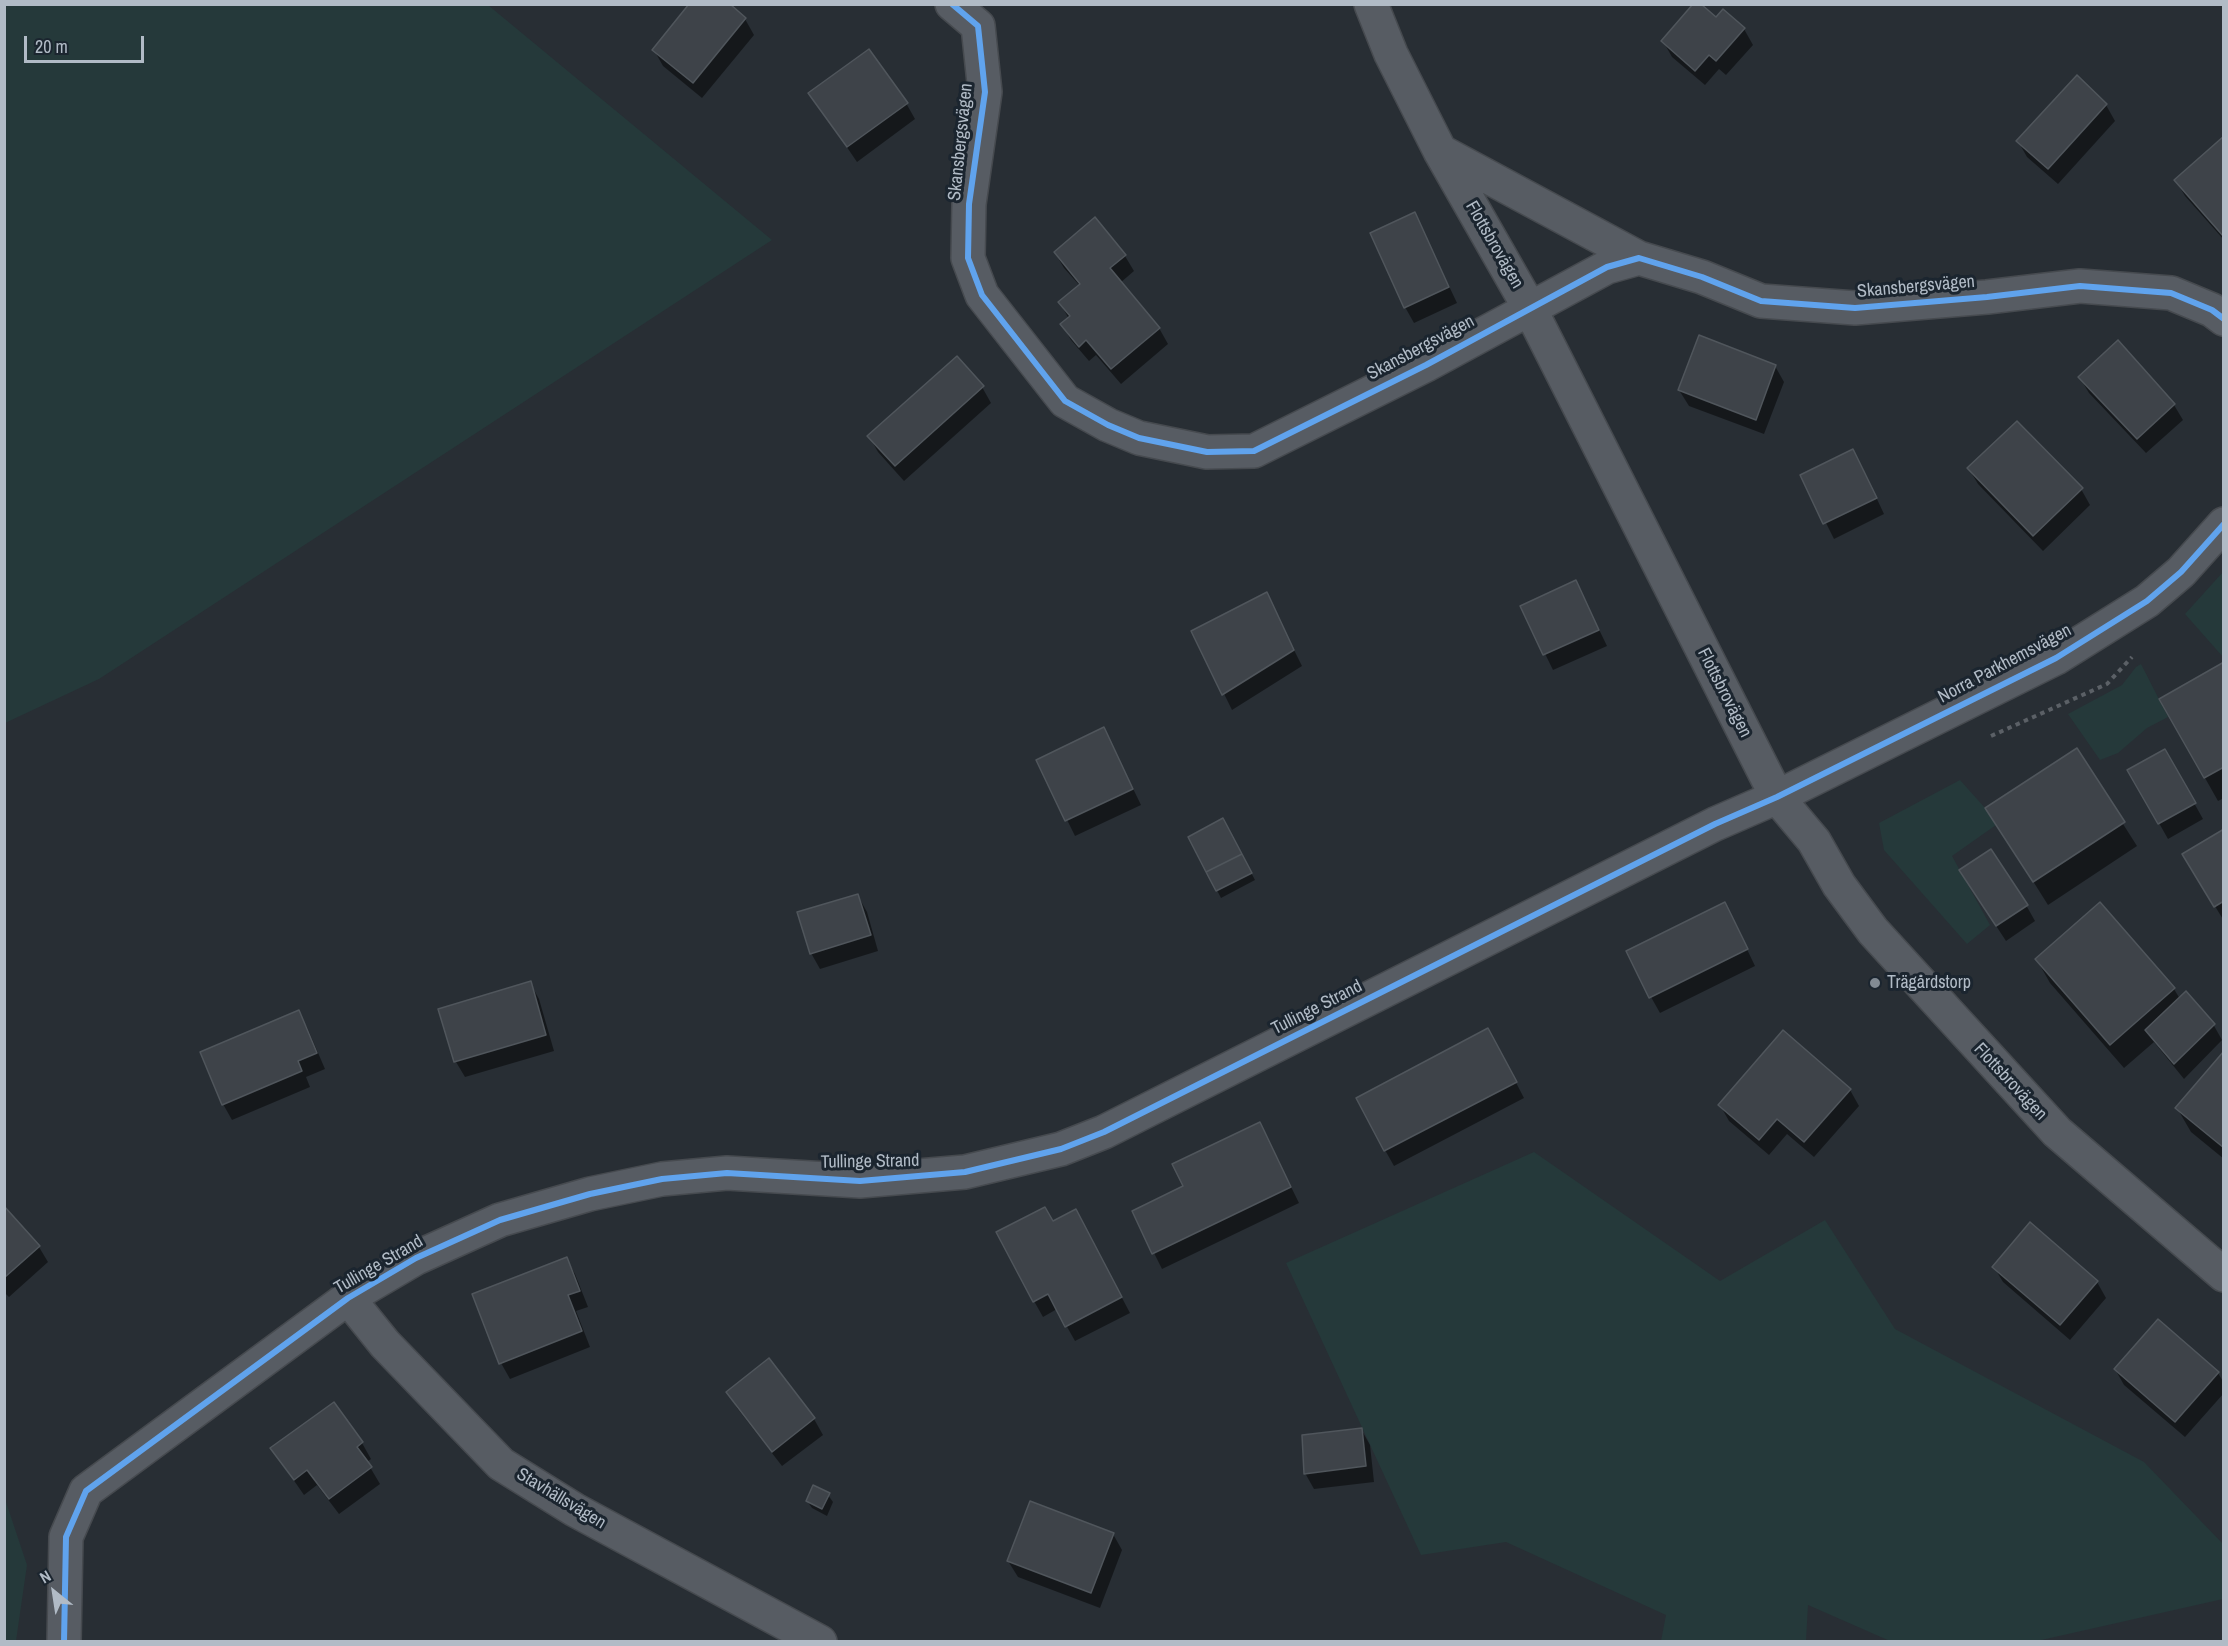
<!DOCTYPE html>
<meta charset="utf-8">
<style>
body{margin:0}
#map{position:relative;width:2228px;height:1646px;overflow:hidden;background:#282e34;font-family:"Archivo Narrow",sans-serif}
canvas{display:block}
.frame{position:absolute;inset:0;border:6px solid #b1bbc6;pointer-events:none}
.north{position:absolute;left:24px;top:1562px;width:60px;height:60px;-webkit-text-stroke:4px #1b252f;paint-order:stroke;rotate:330deg;font-size:16px;font-weight:700;line-height:24px;text-align:center;color:#b1bbc6}
.north::after{content:'';display:block;margin:auto;width:21px;height:27px;background:#b1bbc6;clip-path:polygon(50% 0,100% 100%,50% 72%,0 100%)}
.scale{position:absolute;left:24px;top:36px;width:120px;height:27px;box-sizing:border-box;border:3px solid #b1bbc6;border-top:0;padding-left:8px;font-size:18px;line-height:21px;white-space:nowrap;color:#b1bbc6;-webkit-text-stroke:4px #1b252f;paint-order:stroke}
</style>
<div id="map">
<canvas width="2228" height="1646"></canvas>
<div class="frame"></div>
<div class="north">N</div>
<div class="scale">20 m</div>
</div>
<script>
const ctx = document.querySelector('canvas').getContext('2d');
ctx.lineJoin = 'round';
function paint(path, color) { ctx.fillStyle = color; ctx.fill(path, 'evenodd'); }
const shape = rows => new Path2D(rows.map(r => 'M' + r).join(''));
function stroke(path, color, width, dash) { ctx.strokeStyle = color; ctx.lineWidth = width; ctx.lineCap = dash ? 'butt' : 'round'; ctx.setLineDash(dash || []); ctx.stroke(path); }
function drawText(font, color, halo, rows, align = 'center') {
  ctx.font = font + ' "Archivo Narrow",sans-serif'; ctx.lineWidth = 6; ctx.setLineDash([]); ctx.textBaseline = 'middle'; ctx.strokeStyle = halo; ctx.fillStyle = color; for (const [text, x, y, turn = 0] of rows) {
    ctx.save(); ctx.translate(x, y); ctx.rotate((+turn || 0) * Math.PI / 180); ctx.textAlign = isNaN(turn) ? turn : align; if (halo) ctx.strokeText(text, 0, 0); ctx.fillText(text, 0, 0); ctx.restore();
  }
}
paint(shape([
 [4,5,488,5,772,240,99,679,5,723],
 [2223,572,2223,657,2185,614],
 [2141,664,2168,717,2147,728,2118,753,2100,760,2068,714,2122,685,2136,667],
 [1960,780,1985,808,1996,825,1952,856,1990,925,1967,944,1884,850,1879,823],
 [1534,1152,1720,1281,1825,1220,1895,1329,2144,1462,2223,1544,2223,1599,2037,1641,1890,1641,1808,1605,1806,1641,1661,1641,1666,1615,1506,1542,1421,1555,1286,1263],
 [5,1499,27,1565,16,1641,5,1641]
]), '#25393a');
paint(shape([
 [745,19,754,35,702,98,663,66,654,50],
 [1716,19,1744,29,1753,45,1726,75,1719,69,1705,85,1672,57,1663,41],
 [2077,77,2106,105,2115,121,2058,184,2027,157,2018,141],
 [810,93,906,103,915,119,857,162],
 [2224,138,2224,240,2185,196,2176,181],
 [1415,214,1457,303,1414,323,1405,307],
 [1095,219,1125,256,1134,271,1120,283,1159,328,1168,344,1121,384,1096,355,1089,361,1071,340,1062,325,1069,319,1060,303,1080,286,1064,268,1055,253],
 [1775,366,1784,382,1764,434,1689,406,1679,390],
 [2080,378,2174,405,2183,420,2146,453,2089,393],
 [982,387,991,403,904,481,878,452,869,436],
 [1862,467,1884,514,1834,539,1802,475],
 [1969,469,2081,489,2090,505,2043,551,1978,484],
 [1576,582,1607,646,1553,670,1522,607],
 [1266,594,1302,666,1232,710,1193,631],
 [2224,664,2224,798,2218,801,2161,700],
 [1104,729,1141,805,1075,836,1038,761],
 [2076,750,2137,846,2048,905,1987,808],
 [2165,751,2203,819,2168,839,2129,770],
 [1223,820,1255,880,1221,898,1190,838],
 [2224,831,2224,921,2193,870],
 [1970,886,2026,905,2035,921,2006,941],
 [858,896,867,912,878,951,820,969,811,953],
 [2100,904,2174,989,2180,999,2213,1024,2222,1040,2184,1079,2154,1042,2124,1068,2050,983,2037,960],
 [1733,920,1755,966,1660,1013,1651,997],
 [530,983,539,999,554,1051,465,1077,456,1062,440,1010],
 [298,1012,307,1027,325,1069,306,1077,310,1087,232,1120,223,1104],
 [1497,1046,1524,1098,1394,1166,1385,1150],
 [2224,1053,2224,1159,2191,1132,2177,1108],
 [1850,1090,1859,1106,1814,1157,1787,1134,1769,1155,1729,1121,1720,1105],
 [1260,1124,1299,1203,1162,1269,1154,1253,1185,1187],
 [4,1208,39,1247,48,1262,9,1297,4,1292],
 [1053,1222,1084,1226,1130,1313,1075,1341,1057,1309,1043,1317,1034,1301],
 [566,1258,575,1274,588,1307,576,1311,590,1347,510,1379,501,1363],
 [1994,1267,2097,1282,2106,1298,2070,1340,2003,1282],
 [769,1360,814,1419,823,1435,782,1466,737,1408,728,1392],
 [2115,1369,2218,1373,2224,1383,2224,1393,2185,1437,2124,1385],
 [333,1404,362,1443,371,1459,367,1462,380,1484,339,1514,317,1485,304,1495,272,1449],
 [1361,1429,1370,1445,1374,1482,1314,1489,1305,1473],
 [828,1495,833,1502,827,1516,812,1508,807,1501],
 [1113,1534,1122,1550,1100,1608,1018,1577,1008,1561]
]), '#0007');
const building = shape([
 [689,4,730,4,746,18,693,83,652,50,689,4],
 [1693,4,1701,4,1716,17,1723,9,1745,28,1716,61,1709,55,1695,71,1661,41,1693,4],
 [869,49,908,103,847,147,808,93,869,49],
 [2077,75,2107,104,2048,169,2016,141,2077,75],
 [2224,136,2224,237,2174,180,2224,136],
 [1415,212,1449,287,1404,308,1370,233,1415,212],
 [1095,217,1126,255,1110,268,1160,328,1111,369,1086,340,1079,347,1060,324,1070,316,1058,302,1080,284,1054,252,1095,217],
 [1699,335,1776,365,1756,420,1678,390,1699,335],
 [2118,340,2175,404,2137,439,2078,377,2118,340],
 [957,356,984,386,895,466,867,436,957,356],
 [2017,421,2083,488,2033,536,1967,468,2017,421],
 [1853,449,1877,498,1823,524,1800,475,1853,449],
 [1576,580,1599,630,1543,655,1520,606,1576,580],
 [1267,592,1294,650,1222,695,1191,631,1267,592],
 [2224,662,2224,767,2204,778,2159,699,2224,662],
 [1104,727,1133,789,1065,821,1036,760,1104,727],
 [2077,748,2125,822,2033,882,1985,808,2077,748],
 [2165,749,2196,803,2158,824,2127,770,2165,749],
 [1223,818,1242,854,1206,872,1188,837,1223,818],
 [2224,829,2224,901,2214,907,2182,854,2224,829],
 [1991,849,2028,905,1996,926,1959,870,1991,849],
 [1242,854,1252,873,1216,891,1206,872,1242,854],
 [858,894,871,935,810,954,797,912,858,894],
 [1725,902,1748,949,1649,998,1626,951,1725,902],
 [2100,902,2175,988,2110,1045,2035,959,2100,902],
 [531,981,546,1035,454,1062,438,1009,531,981],
 [2186,991,2215,1024,2174,1064,2145,1030,2186,991],
 [299,1010,317,1053,298,1061,302,1071,222,1105,200,1052,299,1010],
 [1488,1028,1517,1082,1384,1151,1356,1098,1488,1028],
 [1783,1030,1851,1089,1804,1142,1777,1119,1759,1140,1718,1105,1783,1030],
 [2224,1051,2224,1148,2175,1108,2224,1051],
 [1260,1122,1291,1187,1152,1254,1132,1211,1183,1186,1172,1164,1260,1122],
 [4,1206,40,1246,4,1278,4,1206],
 [1045,1207,1053,1221,1076,1209,1122,1297,1065,1327,1048,1294,1033,1302,996,1232,1045,1207],
 [2030,1222,2098,1281,2060,1325,1992,1267,2030,1222],
 [567,1257,580,1291,568,1295,582,1331,499,1364,472,1294,567,1257],
 [2158,1319,2219,1372,2175,1422,2114,1369,2158,1319],
 [769,1358,815,1418,772,1452,726,1392,769,1358],
 [334,1402,363,1442,357,1447,372,1467,329,1499,307,1470,294,1480,270,1448,334,1402],
 [1362,1428,1366,1466,1304,1474,1302,1435,1362,1428],
 [813,1485,830,1493,822,1509,806,1501,813,1485],
 [1030,1501,1114,1533,1091,1593,1007,1561,1030,1501]
]);
paint(building, '#3e4349');
stroke(building, '#50565c', 1.5);
const street = shape([
 [952,4,978,26,985,92,969,204,968,258,982,295,1065,401,1108,425,1139,438,1207,452,1254,451,1426,365,1607,267,1639,258,1702,277,1761,301,1855,308,1987,297,2080,286,2171,293,2212,310,2224,319],
 [1371,4,1391,54,1440,151,1529,307,1777,797,1814,841,1839,885,1873,931,2057,1132,2224,1275],
 [1440,151,1639,258],
 [348,1298,385,1344,501,1464,575,1510,820,1642],
 [64,1642,66,1537,86,1491,348,1298,416,1258,500,1220,590,1194,662,1179,727,1173,860,1181,965,1172,1061,1149,1104,1132,1715,824,1777,797,2056,658,2147,601,2181,572,2224,524]
]);
stroke(street, '#464a4f', 36);
stroke(shape([
 [1991,736,2107,684,2132,657]
]), '#5b6066', 4, [4.5, 4.5]);
stroke(street, '#575c63', 33);
stroke(shape([
 [952,4,978,26,985,92,969,204,968,258,982,295,1065,401,1108,425,1139,438,1207,452,1254,451,1426,365,1607,267,1639,258,1702,277,1761,301,1855,308,1987,297,2080,286,2171,293,2212,310,2224,319],
 [64,1642,66,1537,86,1491,348,1298,416,1258,500,1220,590,1194,662,1179,727,1173,860,1181,965,1172,1061,1149,1104,1132,1715,824,1777,797,2056,658,2147,601,2181,572,2224,524]
]), '#60a3ed', 6);
for (const [x, y, r, color] of [
 [1875,983,6,"#818a93"]
]) { const dot = new Path2D(); dot.arc(x, y, r, 0, 2 * Math.PI); ctx.fillStyle = color; ctx.fill(dot); stroke(dot, '#1b252f', 2); }
drawText('18px', '#b1bbc6', '#1b252f', [
 ["Skansbergsvägen",961,142,-84],
 ["Flottsbrovägen",1494,245,60],
 ["Skansbergsvägen",1916,287,-5],
 ["Skansbergsvägen",1421,348,-28],
 ["Norra Parkhemsvägen",2005,664,-28],
 ["Flottsbrovägen",1724,693,63],
 ["Tullinge Strand",1317,1008,-27],
 ["Flottsbrovägen",2010,1082,47],
 ["Tullinge Strand",870,1162,-1],
 ["Tullinge Strand",379,1265,-30],
 ["Stavhällsvägen",561,1499,31]
]);
drawText('18px', '#b1bbc6', '#1b252f', [
 ["Trägårdstorp",1887,983]
], 'left');
</script>
